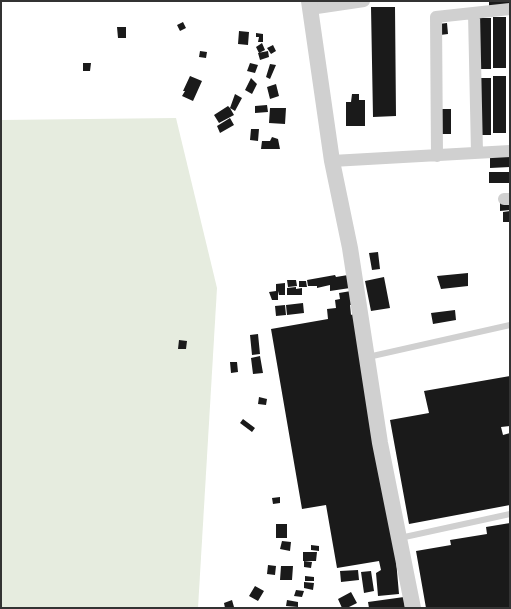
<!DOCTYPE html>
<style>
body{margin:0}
#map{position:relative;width:511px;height:609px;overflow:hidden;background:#fff;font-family:"PT Sans Narrow",sans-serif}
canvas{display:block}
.frame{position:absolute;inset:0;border:2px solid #333;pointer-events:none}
</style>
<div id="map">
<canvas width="511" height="609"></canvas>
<div class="frame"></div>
</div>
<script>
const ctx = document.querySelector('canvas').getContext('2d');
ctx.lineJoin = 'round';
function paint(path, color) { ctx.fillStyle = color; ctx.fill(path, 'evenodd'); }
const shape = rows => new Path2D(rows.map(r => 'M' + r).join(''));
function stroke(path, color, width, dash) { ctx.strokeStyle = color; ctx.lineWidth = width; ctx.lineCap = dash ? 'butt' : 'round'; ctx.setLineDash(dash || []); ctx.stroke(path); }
paint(shape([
 [176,118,217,288,198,608,1,608,1,120]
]), '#e6ecdf');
paint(shape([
 [489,1,510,1,510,7,489,8],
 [371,7,395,7,396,116,373,117],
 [493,17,506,17,506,68,493,68],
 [477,18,491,18,491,69,478,69],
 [183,22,186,28,180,31,177,25],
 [447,23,448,34,440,35,439,24],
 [117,27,126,27,126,38,118,38],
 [239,31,249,32,248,45,238,44],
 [256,33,263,34,263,42,258,42,259,37,256,37],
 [262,43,265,50,259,53,256,47],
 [273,45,276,51,271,54,267,48],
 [200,51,207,52,206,58,199,57],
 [268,51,269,57,260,60,258,53],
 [83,63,91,63,90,71,83,71],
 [250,63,258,65,255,73,247,71],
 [270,64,276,65,270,79,266,77],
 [190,76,202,81,193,101,182,96,185,91,183,91],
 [493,76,506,76,506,133,493,133],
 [251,78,257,84,252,94,245,90],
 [478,78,491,78,491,135,478,135],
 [276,84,279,96,270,99,267,87],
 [235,94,242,98,235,111,230,108,234,115,219,123,214,115,228,106,230,108],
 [352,94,359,94,359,100,365,100,365,126,346,126,346,102,351,102],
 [267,105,268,112,255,113,255,106],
 [270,108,286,108,285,124,269,123],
 [437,109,451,109,451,134,437,134],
 [230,118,234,125,220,133,217,126],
 [251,129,259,129,258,141,250,140],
 [272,137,278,139,280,149,261,149,262,141,270,141],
 [510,156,510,167,490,168,490,157],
 [489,172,510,172,510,183,489,183],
 [510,200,510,210,500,211,500,201],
 [510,211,510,222,503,222,503,212],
 [378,252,380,269,372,270,369,253],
 [468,273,468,286,441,289,437,276],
 [335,275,336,277,348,275,350,288,330,291,330,285,317,288,317,286,308,286,307,280],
 [384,277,390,308,371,311,365,281],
 [287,280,296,280,297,286,288,287],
 [299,281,306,281,307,287,299,287],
 [285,283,285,295,279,295,278,291,278,300,272,300,269,292,276,291,276,284],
 [296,287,296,289,302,288,302,295,287,295,287,288],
 [351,291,353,305,350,305,351,315,353,314,396,560,399,594,378,596,376,573,381,570,379,561,337,568,326,505,302,509,271,329,328,319,327,309,336,308,335,300,340,299,339,293],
 [303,303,304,313,287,315,286,305],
 [285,305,286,315,276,316,275,306],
 [455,310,456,320,433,324,431,313],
 [258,334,260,354,252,355,250,335],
 [179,340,187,341,186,349,178,349],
 [260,356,263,373,253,374,251,358],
 [230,362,237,362,238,372,231,373],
 [510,376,510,426,501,427,503,435,510,433,510,505,409,524,390,420,429,413,424,391],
 [259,397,267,399,266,405,258,404],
 [243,419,255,428,252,432,240,423],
 [280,497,280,503,273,504,272,498],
 [510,523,510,608,426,608,416,551,451,545,450,540,487,534,486,527],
 [276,524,287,524,287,538,276,538],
 [282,541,291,542,290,551,280,549],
 [311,545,319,546,319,551,311,550],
 [303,552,317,552,316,561,303,561],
 [304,561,312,562,311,568,304,567],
 [268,565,276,566,275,575,267,574],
 [281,566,293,566,292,580,280,580],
 [358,570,359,580,341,582,340,571],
 [371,571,374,591,364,593,361,572],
 [305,576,314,577,314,581,305,581],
 [304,582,314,583,313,590,304,588],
 [255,586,264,591,258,601,249,596],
 [296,590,304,591,302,597,294,596],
 [351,592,357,603,347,608,342,608,338,599],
 [404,597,405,608,369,608,368,602],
 [232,600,234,607,225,608,224,603],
 [287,600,298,602,298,607,286,606]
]), '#1a1a1a');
stroke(shape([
 [368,357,510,325],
 [400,538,510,514]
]), '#d0d0d0', 6);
stroke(shape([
 [310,9,364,1],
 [474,13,477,153],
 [437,156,436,17,510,9],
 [332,161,510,151],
 [504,199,510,199]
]), '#d0d0d0', 12);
stroke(shape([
 [309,1,332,161,350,248,380,443,413,608]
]), '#d0d0d0', 16);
</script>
